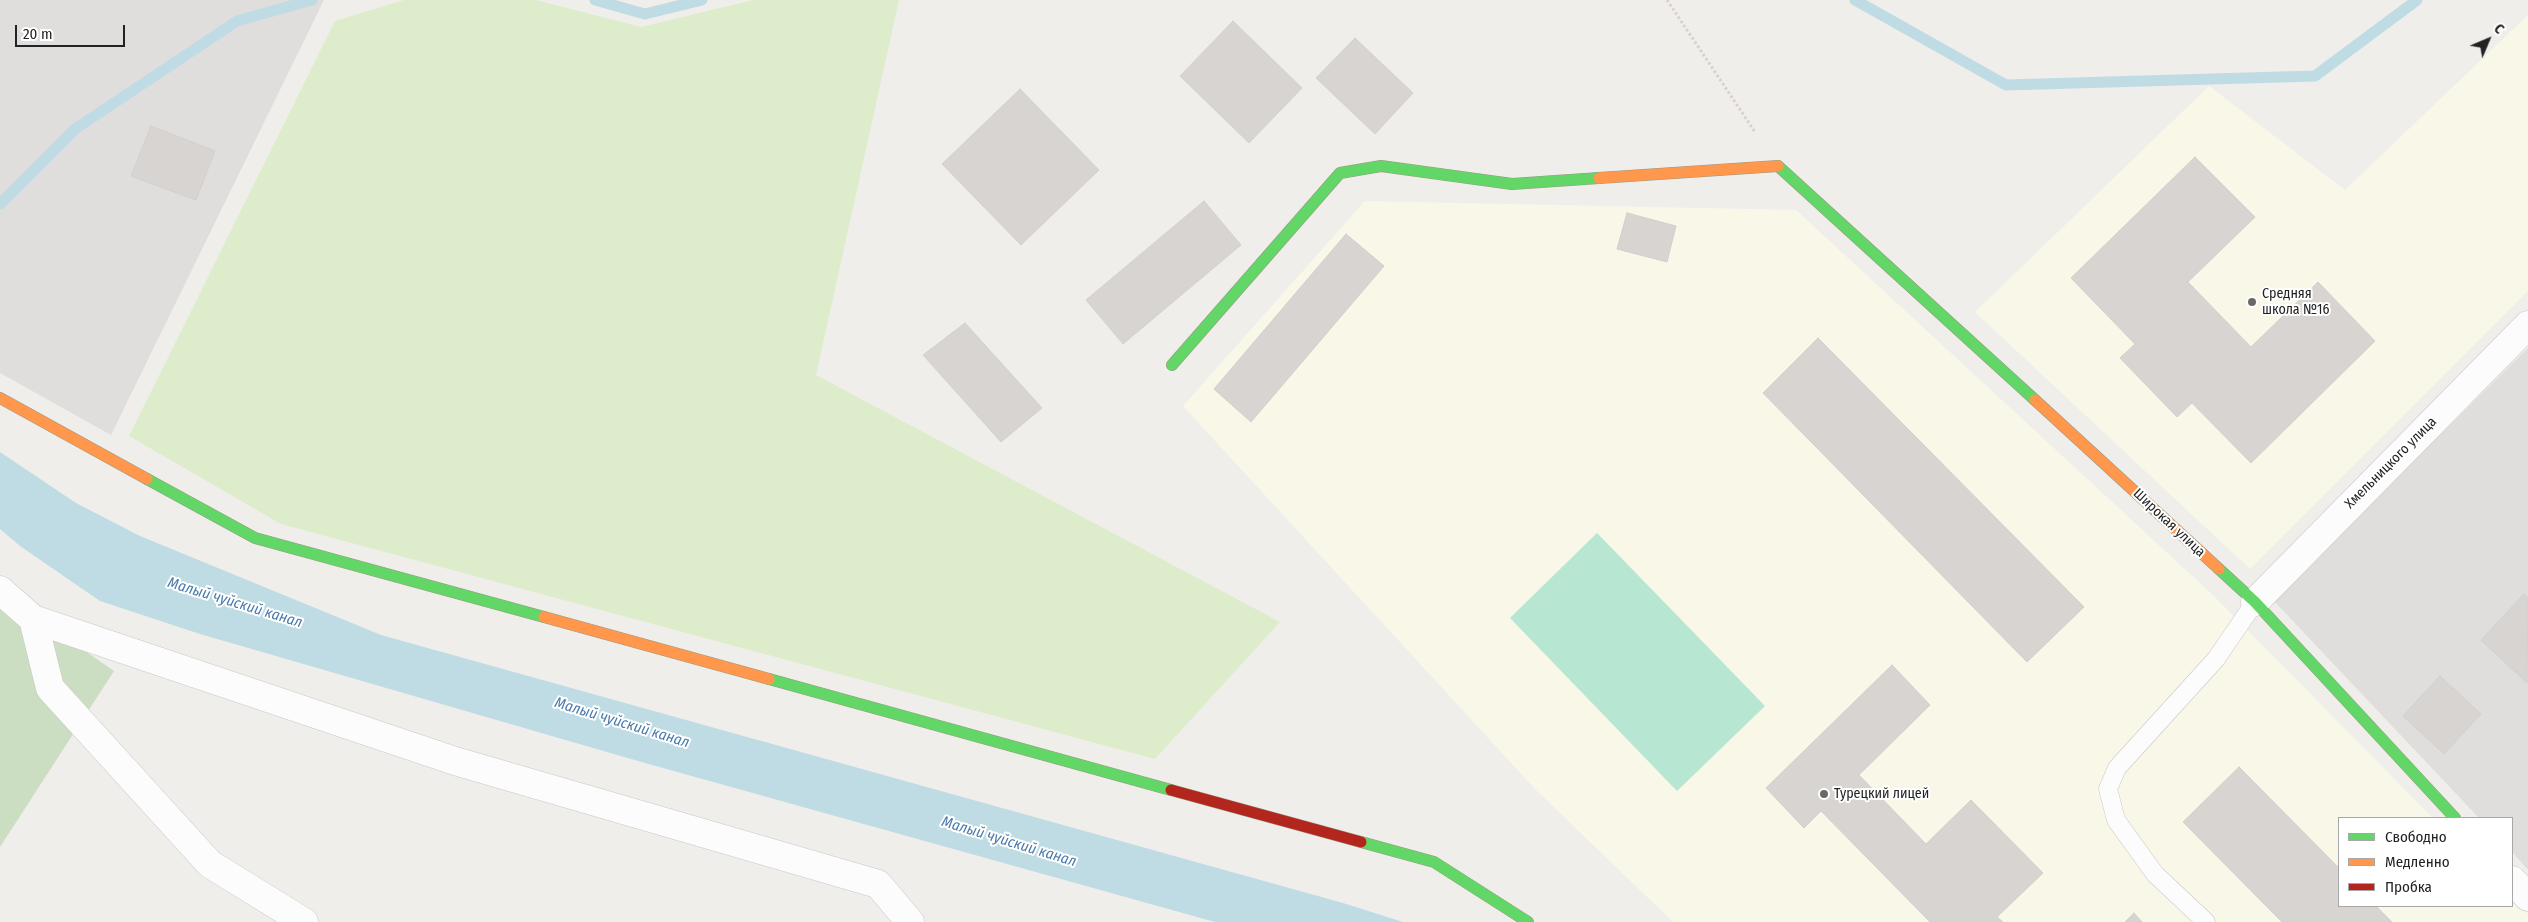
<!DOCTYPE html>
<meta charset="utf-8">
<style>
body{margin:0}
#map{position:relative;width:2528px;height:922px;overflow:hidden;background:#f0eeeb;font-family:"Fira Sans Condensed",sans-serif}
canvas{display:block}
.legend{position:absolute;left:2338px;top:817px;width:175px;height:90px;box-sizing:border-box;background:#fff;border:1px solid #a7a7a7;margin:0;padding:6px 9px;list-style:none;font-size:15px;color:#222}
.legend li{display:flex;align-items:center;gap:10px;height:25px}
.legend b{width:25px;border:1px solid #a7a7a7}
.north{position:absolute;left:2463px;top:15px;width:50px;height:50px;-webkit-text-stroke:4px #fff;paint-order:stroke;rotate:45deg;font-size:14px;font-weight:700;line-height:20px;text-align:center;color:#222}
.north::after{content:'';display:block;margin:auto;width:18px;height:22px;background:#222;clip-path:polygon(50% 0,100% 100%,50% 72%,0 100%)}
.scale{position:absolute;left:15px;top:25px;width:110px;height:22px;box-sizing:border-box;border:2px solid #222;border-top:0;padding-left:6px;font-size:15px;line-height:18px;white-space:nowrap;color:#222;-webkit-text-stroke:4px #fff;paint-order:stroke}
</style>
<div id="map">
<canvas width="2528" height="922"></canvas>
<ul class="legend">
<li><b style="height:6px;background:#63d668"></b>Свободно</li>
<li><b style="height:6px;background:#ff974d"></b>Медленно</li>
<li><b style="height:6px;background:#b3261e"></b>Пробка</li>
</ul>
<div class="north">С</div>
<div class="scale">20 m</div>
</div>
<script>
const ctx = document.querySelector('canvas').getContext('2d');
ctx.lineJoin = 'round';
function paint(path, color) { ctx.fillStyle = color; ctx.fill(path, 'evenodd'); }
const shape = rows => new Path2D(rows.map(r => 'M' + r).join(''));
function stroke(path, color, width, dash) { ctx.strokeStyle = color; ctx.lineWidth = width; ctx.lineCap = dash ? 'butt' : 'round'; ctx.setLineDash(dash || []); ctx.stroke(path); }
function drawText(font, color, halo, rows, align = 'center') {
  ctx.font = font + ' "Fira Sans Condensed",sans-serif'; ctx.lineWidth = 4; ctx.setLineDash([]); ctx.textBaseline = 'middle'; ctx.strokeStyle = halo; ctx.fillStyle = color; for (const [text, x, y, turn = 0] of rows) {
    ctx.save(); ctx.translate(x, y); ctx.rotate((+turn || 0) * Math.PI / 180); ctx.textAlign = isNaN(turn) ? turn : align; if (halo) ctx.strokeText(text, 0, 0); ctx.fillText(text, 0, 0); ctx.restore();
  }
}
paint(shape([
 [0,0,324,0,111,435,0,373],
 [2528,348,2528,870,2512,852,2512,818,2479,818,2273,600]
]), '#dfdedc');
paint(shape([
 [2528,15,2528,291,2250,569,1975,312,2209,86,2345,190],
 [1365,201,1796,210,2214,596,2433,818,2339,818,2339,906,2512,906,2512,898,2528,914,2528,922,1673,922,1535,789,1183,406]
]), '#f8f7e8');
paint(shape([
 [404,0,536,0,641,27,753,0,899,0,816,375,1280,622,1155,759,281,524,129,436,335,21]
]), '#ddeccb');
paint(shape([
 [0,592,114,671,0,847]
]), '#cbdec1');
paint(shape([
 [1597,533,1765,706,1677,791,1510,618]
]), '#b7e6d2');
paint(shape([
 [0,452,76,503,140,536,381,635,1343,903,1403,922,1215,922,638,761,200,634,100,601,20,546,0,529]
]), '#bfdbe3');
stroke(shape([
 [595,0,645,14,702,0],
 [1855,0,2006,85,2315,76,2417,0],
 [0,204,75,129,237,21,312,0]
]), '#bfdbe3', 11);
const building = shape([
 [1233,21,1302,88,1249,143,1180,76,1233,21],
 [1355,38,1413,93,1375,134,1316,78,1355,38],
 [1020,89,1099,170,1021,245,942,164,1020,89],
 [151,126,215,151,196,200,131,176,151,126],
 [2195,157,2255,217,2188,282,2251,347,2318,282,2375,341,2251,463,2192,403,2177,417,2120,358,2135,344,2071,278,2195,157],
 [1204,201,1241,245,1123,344,1086,300,1204,201],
 [1627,213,1676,226,1667,262,1617,249,1627,213],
 [1346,234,1384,266,1251,422,1214,389,1346,234],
 [965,323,1042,408,1001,442,923,355,965,323],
 [1818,338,2084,607,2027,662,1763,393,1818,338],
 [2524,594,2528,598,2527,683,2481,640,2524,594],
 [1892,665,1930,705,1859,775,1926,844,1971,800,2043,873,1997,917,2003,922,1930,922,1821,811,1804,828,1766,788,1892,665],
 [2440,676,2481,714,2444,754,2403,716,2440,676],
 [2239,767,2339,868,2339,906,2376,906,2392,922,2282,922,2183,822,2239,767],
 [2134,913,2142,922,2125,922,2134,913]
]);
paint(building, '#d7d4d2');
stroke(building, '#d3d0cc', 1);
const lane = shape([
 [2206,922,2155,874,2116,820,2108,789,2117,768,2216,659,2255,602]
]);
const street = shape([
 [0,590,33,619,455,761,878,884,910,922],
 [2255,602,2528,325],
 [33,619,50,688,210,864,304,922],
 [2512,880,2528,897]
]);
const fast = shape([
 [1778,166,2035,400],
 [1172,365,1340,173,1381,166,1512,184,1599,178],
 [147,479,255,538,544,617],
 [2219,569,2255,602,2455,818],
 [769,679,1171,790],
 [1361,842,1434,862,1528,922]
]);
const slow = shape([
 [1599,178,1778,166],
 [0,398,147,479],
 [2035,400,2219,569],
 [544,617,769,679]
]);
const jam = shape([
 [1171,790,1361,842]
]);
stroke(lane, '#c9c8c7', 19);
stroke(street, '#c9c8c7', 29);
stroke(fast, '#999a82', 12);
stroke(slow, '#999a82', 12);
stroke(jam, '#999a82', 12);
stroke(shape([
 [1667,0,1755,132]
]), '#dccecd', 3, [2.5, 2.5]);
stroke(lane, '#fdfcfc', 18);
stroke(street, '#fdfcfc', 28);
stroke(fast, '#63d668', 11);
stroke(slow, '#ff974d', 11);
stroke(jam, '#b3261e', 11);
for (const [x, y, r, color] of [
 [2252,302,5,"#6a6968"],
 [1824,794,5,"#6a6968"]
]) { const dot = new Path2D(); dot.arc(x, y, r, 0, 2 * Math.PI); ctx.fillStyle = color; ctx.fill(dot); stroke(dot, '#fff', 2); }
drawText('14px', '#222', '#fff', [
 ["Средняя",2262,294],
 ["школа №16",2262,310],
 ["Турецкий лицей",1834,794]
], 'left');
drawText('14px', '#222', '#fff', [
 ["Хмельницкого улица",2391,463,-45],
 ["Широкая улица",2169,523,43]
]);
drawText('italic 15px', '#4a7aab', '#fff', [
 ["Малый чуйский канал",235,603,17],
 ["Малый чуйский канал",622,723,17],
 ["Малый чуйский канал",1009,842,17]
]);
</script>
